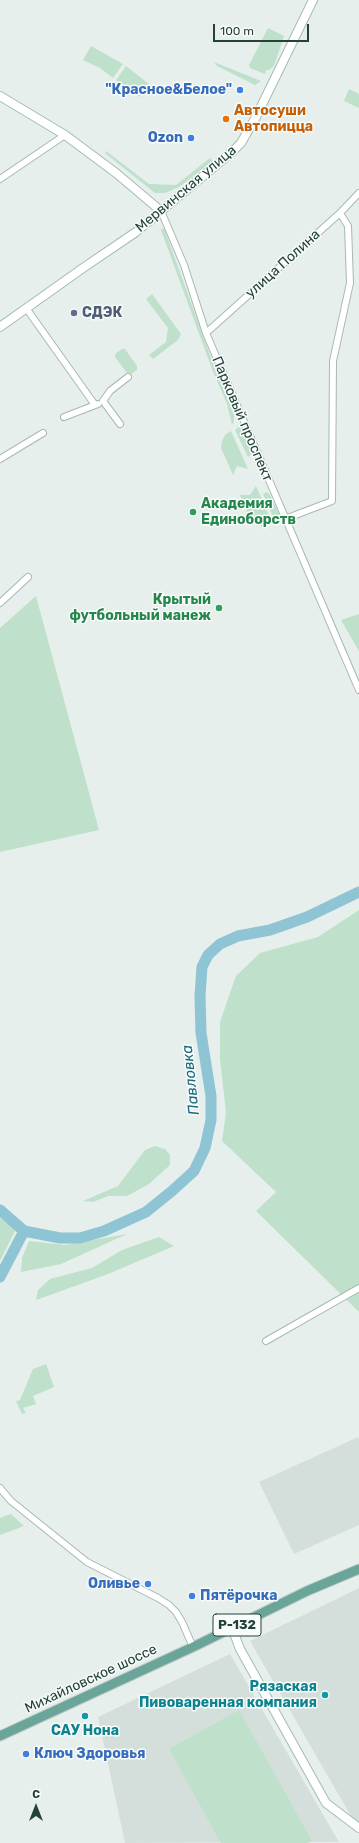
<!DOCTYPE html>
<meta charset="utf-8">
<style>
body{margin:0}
#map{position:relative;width:359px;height:1843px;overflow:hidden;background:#e6efeb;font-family:Rubik,sans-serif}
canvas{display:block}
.north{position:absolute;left:16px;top:1787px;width:40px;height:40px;-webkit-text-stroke:3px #f7fbf9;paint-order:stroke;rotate:0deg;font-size:11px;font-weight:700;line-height:16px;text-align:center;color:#24423c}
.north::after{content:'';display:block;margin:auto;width:14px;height:18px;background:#24423c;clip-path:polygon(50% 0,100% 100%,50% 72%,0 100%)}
.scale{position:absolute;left:213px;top:24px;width:96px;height:18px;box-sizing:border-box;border:2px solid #24423c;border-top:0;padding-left:5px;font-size:12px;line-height:14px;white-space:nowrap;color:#24423c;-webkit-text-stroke:3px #f7fbf9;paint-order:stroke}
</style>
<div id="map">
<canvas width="359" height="1843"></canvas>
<div class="north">С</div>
<div class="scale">100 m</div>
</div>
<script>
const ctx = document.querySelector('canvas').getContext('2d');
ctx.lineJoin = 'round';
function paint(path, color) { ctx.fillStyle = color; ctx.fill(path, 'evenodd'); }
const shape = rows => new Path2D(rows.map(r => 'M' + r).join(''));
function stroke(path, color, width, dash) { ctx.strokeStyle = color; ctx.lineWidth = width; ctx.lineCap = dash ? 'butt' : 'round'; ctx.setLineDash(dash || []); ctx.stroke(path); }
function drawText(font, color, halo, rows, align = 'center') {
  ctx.font = font + ' Rubik,sans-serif'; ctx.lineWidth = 3; ctx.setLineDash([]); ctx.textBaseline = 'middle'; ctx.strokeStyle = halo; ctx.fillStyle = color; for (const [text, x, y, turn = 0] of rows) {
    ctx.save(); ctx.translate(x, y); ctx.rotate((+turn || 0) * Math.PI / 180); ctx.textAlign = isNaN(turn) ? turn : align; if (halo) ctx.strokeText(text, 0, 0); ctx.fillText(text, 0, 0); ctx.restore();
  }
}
paint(shape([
 [358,1437,359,1439,359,1525,294,1554,259,1482],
 [359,1588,359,1824,352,1818,250,1641],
 [230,1654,339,1842,125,1843,98,1717]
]), '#d4dfdb');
paint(shape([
 [268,28,284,36,274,66,269,70,266,70,265,74,250,68,249,65],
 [91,46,123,64,113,78,100,68,83,60],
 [214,62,261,81,255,85,217,66],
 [126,66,149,84,139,97,116,80],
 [349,89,359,94,359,108,344,101],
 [106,151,149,184,176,185,210,158,213,161,179,187,165,193,155,193,105,153],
 [164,228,215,369,234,415,234,421,232,425,227,404,212,369,161,230],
 [152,294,181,334,178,340,153,359,149,355,166,342,168,328,146,299],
 [122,349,125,349,137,366,137,370,131,374,127,373,115,357,115,354],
 [240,426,252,452,251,455,248,457,235,430],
 [231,431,248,469,237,466,233,475,221,448,222,441,225,435],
 [256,486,272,523,266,526,258,526,252,523,240,495,250,495],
 [267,492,272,498,279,514,278,519,275,521,263,494],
 [36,596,99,830,0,852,0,628],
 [359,614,359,651,341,620],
 [359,910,359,1312,256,1211,276,1192,222,1141,226,1113,220,1059,220,1022,236,976,260,953,318,937],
 [155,1146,165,1149,170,1155,170,1165,149,1184,127,1196,108,1196,93,1202,83,1201,118,1186,145,1150],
 [0,1218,16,1229,0,1261],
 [127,1234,61,1264,21,1272,22,1258,29,1241,65,1245],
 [159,1237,174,1246,108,1274,36,1300,38,1290,50,1279,92,1268,122,1250],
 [46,1364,54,1387,33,1396,36,1404,23,1408,26,1413,22,1414,16,1401,20,1400,33,1369],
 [11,1514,24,1526,0,1535,0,1518],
 [239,1710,312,1841,308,1843,221,1843,169,1749]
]), '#bfe0ca');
stroke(shape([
 [0,1210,24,1231,60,1238,80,1238,104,1231,146,1212,172,1191,194,1171,205,1148,211,1120,211,1096,201,1033,200,996,202,967,208,955,220,944,238,936,270,930,307,917,359,892],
 [0,1277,24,1231]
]), '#8ec4d4', 11);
const street = shape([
 [0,179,65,135],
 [161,211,184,265,206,333,359,690],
 [26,308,95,405],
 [206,333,340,213,359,193],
 [64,417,98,404],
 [120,424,103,401,110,391,128,377],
 [0,459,43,433],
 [285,519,332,501,333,361,350,283,348,226,340,213],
 [0,603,28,577],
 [266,1341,359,1288],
 [0,1488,11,1501,87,1562,158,1598,169,1605,176,1612,182,1622,193,1647]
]);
const secondary = shape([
 [0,96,65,135,116,173,161,211],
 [0,327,83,268,136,232,233,151,241,143,256,117,313,0],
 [232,1628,240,1649,326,1803,359,1828]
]);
const primary = shape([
 [0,1736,193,1647,307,1591,359,1569]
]);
stroke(street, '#a8b8b3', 8);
stroke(secondary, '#a4bbb4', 10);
stroke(primary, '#c2cac8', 11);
stroke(street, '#fff', 6);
stroke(secondary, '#fff', 8);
stroke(primary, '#6aa599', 9);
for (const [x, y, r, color] of [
 [240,90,4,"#3f7fe0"],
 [226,119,4,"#e8710a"],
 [191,138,4,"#3f7fe0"],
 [74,313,4,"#5c6f8a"],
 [193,512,4,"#2e9e5b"],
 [219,608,4,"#2e9e5b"],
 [148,1584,4,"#3f7fe0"],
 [192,1596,4,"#3f7fe0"],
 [325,1695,4,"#0f9aa8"],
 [85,1716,4,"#0f9aa8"],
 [26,1754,4,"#3f7fe0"]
]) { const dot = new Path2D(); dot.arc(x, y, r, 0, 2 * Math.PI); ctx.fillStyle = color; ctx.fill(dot); stroke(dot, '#f7fbf9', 1.5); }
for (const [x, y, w] of [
 [237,1625,48]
]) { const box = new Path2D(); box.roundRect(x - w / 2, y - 11, w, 22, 3); ctx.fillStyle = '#f7fbf9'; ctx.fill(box); stroke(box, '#24423c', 1); }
drawText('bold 13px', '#24423c', null, [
 ["Р-132",237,1625]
]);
drawText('bold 14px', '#366cbe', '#f7fbf9', [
 ["\"Красное&Белое\"",232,90],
 ["Ozon",183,138],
 ["Оливье",140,1584],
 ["Пятёрочка",200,1596,"left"],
 ["Ключ Здоровья",34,1754,"left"]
], 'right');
drawText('bold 14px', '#c56008', '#f7fbf9', [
 ["Автосуши",234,111],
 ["Автопицца",234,127]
], 'left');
drawText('14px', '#24423c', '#f7fbf9', [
 ["Мервинская улица",186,189,-40],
 ["улица Полина",283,264,-42],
 ["Парковый проспект",242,419,67],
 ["Михайловское шоссе",91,1679,-25]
]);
drawText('bold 14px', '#4e5e75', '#f7fbf9', [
 ["СДЭК",82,313]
], 'left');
drawText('bold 14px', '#27864d', '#f7fbf9', [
 ["Академия",201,504],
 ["Единоборств",201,520],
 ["Крытый",211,600,"right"],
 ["футбольный манеж",211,616,"right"]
], 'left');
drawText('bold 14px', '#0d838f', '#f7fbf9', [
 ["Рязаская",317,1687],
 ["Пивоваренная компания",317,1703],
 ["САУ Нона",85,1731,"center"]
], 'right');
drawText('italic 15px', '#1c687f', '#f7fbf9', [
 ["Павловка",191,1080,-96]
]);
</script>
